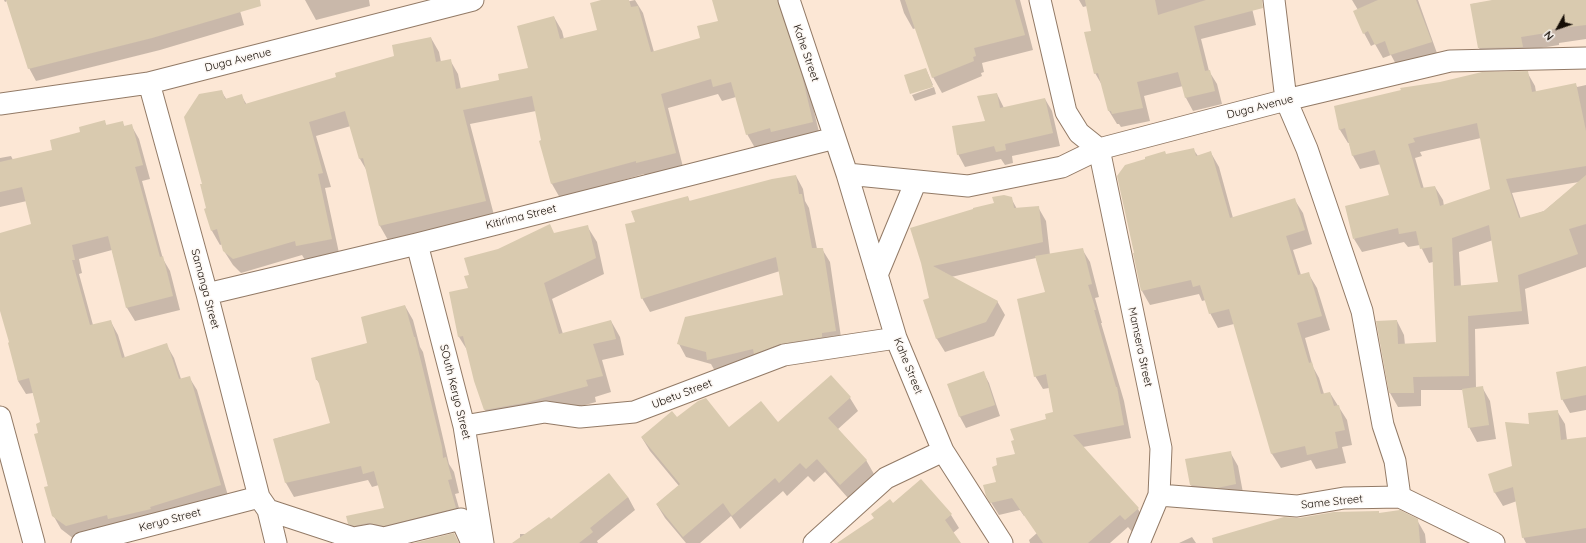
<!DOCTYPE html>
<style>
body{margin:0}
#map{position:relative;width:1586px;height:543px;overflow:hidden;background:#fce7d5;font-family:Quicksand,sans-serif}
canvas{display:block}
.north{position:absolute;left:1538px;top:8px;width:40px;height:40px;-webkit-text-stroke:3px #fcf7f3;paint-order:stroke;rotate:230deg;font-size:11px;font-weight:700;line-height:16px;text-align:center;color:#150d06}
.north::after{content:'';display:block;margin:auto;width:14px;height:18px;background:#150d06;clip-path:polygon(50% 0,100% 100%,50% 72%,0 100%)}
</style>
<div id="map">
<canvas width="1586" height="543"></canvas>
<div class="north">N</div>
</div>
<script>
const ctx = document.querySelector('canvas').getContext('2d');
ctx.lineJoin = 'round';
function paint(path, color) { ctx.fillStyle = color; ctx.fill(path, 'evenodd'); }
const shape = rows => new Path2D(rows.map(r => 'M' + r).join(''));
function stroke(path, color, width, dash) { ctx.strokeStyle = color; ctx.lineWidth = width; ctx.lineCap = dash ? 'butt' : 'round'; ctx.setLineDash(dash || []); ctx.stroke(path); }
function drawText(font, color, halo, rows, align = 'center') {
  ctx.font = font + ' Quicksand,sans-serif'; ctx.lineWidth = 3; ctx.setLineDash([]); ctx.textBaseline = 'middle'; ctx.strokeStyle = halo; ctx.fillStyle = color; for (const [text, x, y, turn = 0] of rows) {
    ctx.save(); ctx.translate(x, y); ctx.rotate((+turn || 0) * Math.PI / 180); ctx.textAlign = isNaN(turn) ? turn : align; if (halo) ctx.strokeText(text, 0, 0); ctx.fillText(text, 0, 0); ctx.restore();
  }
}
paint(shape([
 [4,0,237,0,244,25,160,50,36,81,29,68,7,1,5,2],
 [305,0,369,0,370,6,316,20],
 [604,0,614,0,616,4,635,0,643,13,654,52,701,39,719,21,713,0,782,0,809,91,820,136,755,148,747,134,736,97,722,101,718,94,668,108,683,167,646,177,644,174,560,198,552,184,541,141,542,141,536,111,470,124,494,215,388,240,380,226,367,171,360,159,351,126,316,136,331,187,325,188,339,253,305,260,302,255,241,273,233,265,224,251,223,244,220,245,212,231,203,185,221,91,227,100,241,95,247,105,338,78,395,57,431,38,439,52,441,62,450,60,458,74,461,89,501,81,530,69,554,17,562,31,564,39,598,31],
 [900,0,1021,0,1020,0,1033,50,982,63,984,72,981,73,982,76,942,93,933,77,916,28,913,29,904,13],
 [1079,0,1250,0,1256,25,1201,39,1209,71,1217,84,1222,104,1193,111,1186,98,1183,86,1144,96,1150,121,1121,127,1119,124,1117,124,1109,111,1102,85,1095,73,1092,32,1087,6,1083,7],
 [1352,0,1418,0,1438,56,1398,68,1391,55,1383,58,1375,44,1371,46,1364,33,1358,10],
 [1499,0,1586,0,1586,39,1559,43,1559,45,1528,50,1487,62,1479,48,1472,4],
 [926,69,933,85,911,93],
 [1527,72,1535,86,1536,92,1575,84,1577,87,1586,85,1586,267,1525,289,1529,324,1475,329,1476,388,1482,387,1490,401,1496,439,1477,442,1469,427,1464,390,1421,390,1421,406,1398,407,1390,393,1377,322,1397,321,1404,335,1405,345,1437,343,1433,262,1429,263,1420,245,1408,247,1404,242,1362,252,1354,239,1390,196,1381,164,1360,169,1353,156,1349,143,1348,143,1340,130,1335,107],
 [1481,138,1491,190,1444,206,1443,200,1435,187,1424,189,1415,158,1422,156,1420,152],
 [1579,182,1544,211,1521,219,1512,193],
 [1493,240,1500,283,1461,287,1459,252],
 [934,87,936,94,915,101,912,95],
 [997,94,1004,108,1045,99,1052,111,1060,146,1012,156,1013,163,1005,165,1001,159,965,167,958,154,987,122],
 [104,121,107,126,122,122,125,127,131,125,139,139,150,179,142,181,163,259,170,271,180,310,135,321,127,308,112,250,79,259,82,273,79,274,93,325,111,322,118,335,125,358,166,344,174,358,181,379,189,377,197,390,229,499,74,539,61,529,53,515,39,434,42,423,33,393,26,394,18,381,11,343,0,304,0,234,32,225,27,201,0,207,0,158,11,156,13,160,54,151,82,133],
 [1193,149,1198,156,1211,153,1219,167,1233,218,1294,199,1303,213,1312,244,1293,250,1301,275,1308,273,1317,288,1330,330,1305,338,1313,367,1319,378,1324,394,1330,393,1347,420,1352,445,1342,447,1346,463,1316,469,1311,460,1281,468,1272,454,1234,324,1218,328,1210,313,1206,300,1202,301,1199,294,1150,305,1142,291,1134,254,1167,155],
 [796,176,803,189,805,201,809,208,817,249,822,249,830,262,842,344,716,373,711,364,686,357,679,344,784,296,780,271,650,312,642,298,636,222,688,197,690,202],
 [1011,198,1017,209,1038,207,1046,221,1050,255,1082,249,1090,262,1099,297,1095,298,1102,323,1101,323,1124,401,1131,438,1083,447,1138,509,1145,522,1133,533,1128,527,1110,543,1030,543,1029,540,1037,533,1078,479,1024,516,1020,510,999,515,987,496,1016,455,1015,441,1048,420,1054,413,1049,388,1043,389,1035,376,1046,293,1036,258,951,277,997,301,1005,315,994,336,945,352,937,339,924,301,930,299,922,263],
 [587,226,597,242,604,274,552,299,563,334,611,321,620,337,624,355,602,360,611,392,595,397,596,402,534,419,495,426,485,410,475,381,469,353,459,337,450,293,469,289,470,275,554,234],
 [405,306,413,320,420,347,423,352,449,464,454,472,459,493,455,494,463,522,357,538,349,523,385,508,379,485,372,487,368,480,294,497,286,483,274,439,331,424,321,386,317,380,369,343],
 [1586,367,1586,410,1570,413,1562,399],
 [983,372,989,383,1000,416,966,428,960,417,948,385],
 [831,376,850,398,858,411,838,429,866,460,874,474,848,498,825,472,814,482,808,476,787,496,783,491,740,529,731,516,700,543,686,543,665,518,657,505,679,486,650,451,642,438,677,418,729,428,778,424],
 [1557,411,1565,424,1567,440,1586,438,1586,543,1526,543,1523,537,1517,501,1503,506,1495,493,1489,475,1513,467,1530,425],
 [1230,452,1238,466,1244,498,1199,499,1191,485],
 [921,480,951,515,959,528,953,533,960,543,842,543,875,519],
 [628,497,635,510,597,541,598,543,520,543,520,534,526,534,550,521],
 [1379,514,1417,520,1425,534,1426,543,1219,543,1299,519],
 [1192,537,1196,543,1179,543]
]), '#0003');
paint(shape([
 [6,0,260,0,261,6,152,38,28,69],
 [601,0,629,0,631,7,638,6,651,52,700,38,697,26,718,21,712,0,777,0,802,76,813,122,771,132,770,128,746,135,731,82,713,87,711,79,661,94,676,153,636,163,636,161,551,184,539,141,541,140,532,96,463,110,486,201,379,226,363,158,359,159,345,111,309,122,323,173,318,174,332,239,296,246,295,241,233,259,223,251,217,229,211,231,204,209,206,208,200,184,202,184,184,117,199,94,222,90,225,99,242,94,245,104,336,77,335,73,394,56,392,45,431,37,436,62,451,59,456,89,499,80,498,74,528,68,517,26,554,16,560,39,597,30,590,3],
 [905,0,1015,0,1025,35,974,48,976,56,973,57,974,61,932,78],
 [1085,0,1155,0,1158,15,1206,0,1262,0,1263,8,1194,26,1205,71,1210,70,1215,91,1185,98,1178,72,1137,82,1143,108,1112,114,1111,111,1108,111,1098,73,1094,74,1084,32,1091,31],
 [1378,0,1416,0,1432,42,1390,55,1385,41,1375,45,1368,31,1363,34,1353,11],
 [1492,0,1586,0,1586,25,1552,29,1552,32,1521,37,1523,47,1478,48,1470,4],
 [926,68,933,87,910,94,904,75],
 [1528,71,1532,92,1576,83,1586,131,1586,166,1506,179,1519,218,1544,211,1586,175,1586,224,1569,229,1578,254,1518,275,1522,311,1468,316,1469,376,1413,377,1414,393,1389,393,1376,321,1397,320,1398,344,1436,342,1432,247,1420,249,1416,231,1399,234,1398,228,1353,239,1345,206,1389,195,1375,150,1352,156,1345,128,1339,130,1334,106,1401,90,1400,88,1440,82,1482,72],
 [1477,123,1490,189,1440,206,1435,186,1421,188,1408,144,1415,142,1413,138],
 [1489,225,1498,282,1454,286,1452,238],
 [997,93,1000,108,1045,98,1053,133,1005,144,1006,150,996,152,994,146,957,155,952,126,985,121,977,96],
 [105,120,106,125,123,121,124,126,132,124,143,165,135,167,160,257,163,256,173,296,126,308,108,236,72,245,75,260,72,260,90,325,111,320,122,358,167,343,179,379,190,376,221,485,150,507,151,509,108,519,107,515,66,526,52,516,44,487,48,486,34,434,38,433,36,424,40,422,29,378,18,381,8,343,9,342,0,311,0,233,31,224,22,187,0,192,0,162,52,150,50,140,80,132,79,127],
 [1194,148,1196,156,1211,151,1230,218,1295,198,1305,230,1286,236,1298,275,1309,272,1322,316,1297,323,1309,363,1312,362,1321,394,1330,392,1334,406,1339,405,1345,430,1335,432,1338,448,1307,455,1305,446,1271,454,1229,309,1209,314,1200,285,1193,287,1191,280,1141,291,1133,253,1134,253,1117,176,1125,165,1145,159,1145,157,1165,151,1166,154],
 [796,175,799,194,802,194,812,248,823,248,836,331,822,333,822,337,780,344,754,354,753,349,707,360,706,352,677,344,685,317,783,295,776,257,641,299,625,224,635,222,631,211,688,196,689,201,772,179],
 [1004,195,1012,197,1014,208,1039,206,1043,242,933,266,998,301,986,322,936,339,923,300,929,298,921,263,910,228,973,209,973,208,994,203,992,197],
 [550,224,554,233,588,225,596,258,544,283,559,334,611,320,616,339,593,344,603,376,586,380,588,386,524,403,484,410,474,381,463,336,458,337,449,292,468,288,464,276,469,275,464,258,498,249],
 [1083,248,1092,284,1088,285,1096,310,1094,310,1116,387,1117,387,1124,425,1073,435,1139,508,1125,520,1120,515,1088,543,1043,543,1012,498,990,503,986,496,983,485,996,482,992,467,997,465,996,458,1015,454,1011,441,1014,440,1010,429,1046,419,1045,414,1053,412,1046,374,1034,377,1017,299,1045,292,1035,256],
 [405,305,414,337,415,337,442,447,443,458,446,457,452,479,448,480,456,508,384,526,368,523,354,526,348,524,346,516,384,508,374,471,363,474,361,466,285,483,273,439,330,423,318,380,316,380,311,358,367,343,361,317],
 [1586,366,1586,395,1561,400,1556,372],
 [984,371,995,405,959,417,947,384],
 [831,375,851,397,828,418,867,460,840,485,817,459,806,469,800,463,779,483,775,478,732,516,723,503,683,537,656,504,680,484,641,437,672,411,677,417,698,401,706,398,729,427,761,401,778,422],
 [1483,386,1489,425,1468,428,1462,389],
 [1558,410,1561,440,1586,437,1586,528,1522,538,1513,487,1494,493,1488,474,1512,466,1505,422,1529,424,1528,413],
 [1231,451,1236,484,1217,488,1190,485,1185,459],
 [609,473,628,497,590,528,593,532,579,543,512,543,549,517,551,519],
 [921,479,952,514,945,520,961,543,837,543,874,518,871,514,890,499,893,503],
 [1400,510,1418,519,1420,543,1213,543,1212,538,1284,517,1299,518,1334,512,1379,511,1379,513],
 [454,533,459,543,414,543]
]), '#d9caaf');
const street = shape([
 [789,0,847,174,968,186,1062,167,1099,149,1161,448,1159,495,1139,543],
 [1040,0,1066,112,1079,133,1099,149,1286,100,1450,61,1586,58],
 [1274,0,1286,100,1307,149,1362,311,1383,425,1395,461,1400,497],
 [149,83,207,294,259,497,268,510,276,543],
 [0,104,149,83,473,0],
 [847,174,896,338,943,451,1002,543],
 [417,244,464,426,483,543],
 [877,275,916,181],
 [207,294,417,244,835,138],
 [0,417,34,543],
 [464,426,545,412,580,417,634,412,784,355,896,338],
 [1159,495,1297,506,1344,498,1400,497,1494,543],
 [268,510,353,538,370,535,384,538,461,519,472,543],
 [82,543,259,497],
 [814,543,886,478,943,451]
]);
stroke(street, '#927a66', 23);
stroke(street, '#fff', 21);
drawText('11px', '#150d06', '#fcf7f3', [
 ["Kahe Street",806,53,71],
 ["Duga Avenue",238,60,-14],
 ["Duga Avenue",1260,107,-14],
 ["Kitirima Street",521,217,-14],
 ["Samanga Street",205,289,75],
 ["Mamsera Street",1140,347,78],
 ["Kahe Street",908,366,68],
 ["SOuth Keryo Street",455,392,76],
 ["Ubetu Street",682,394,-21],
 ["Same Street",1332,502,-6],
 ["Keryo Street",170,520,-15]
]);
</script>
